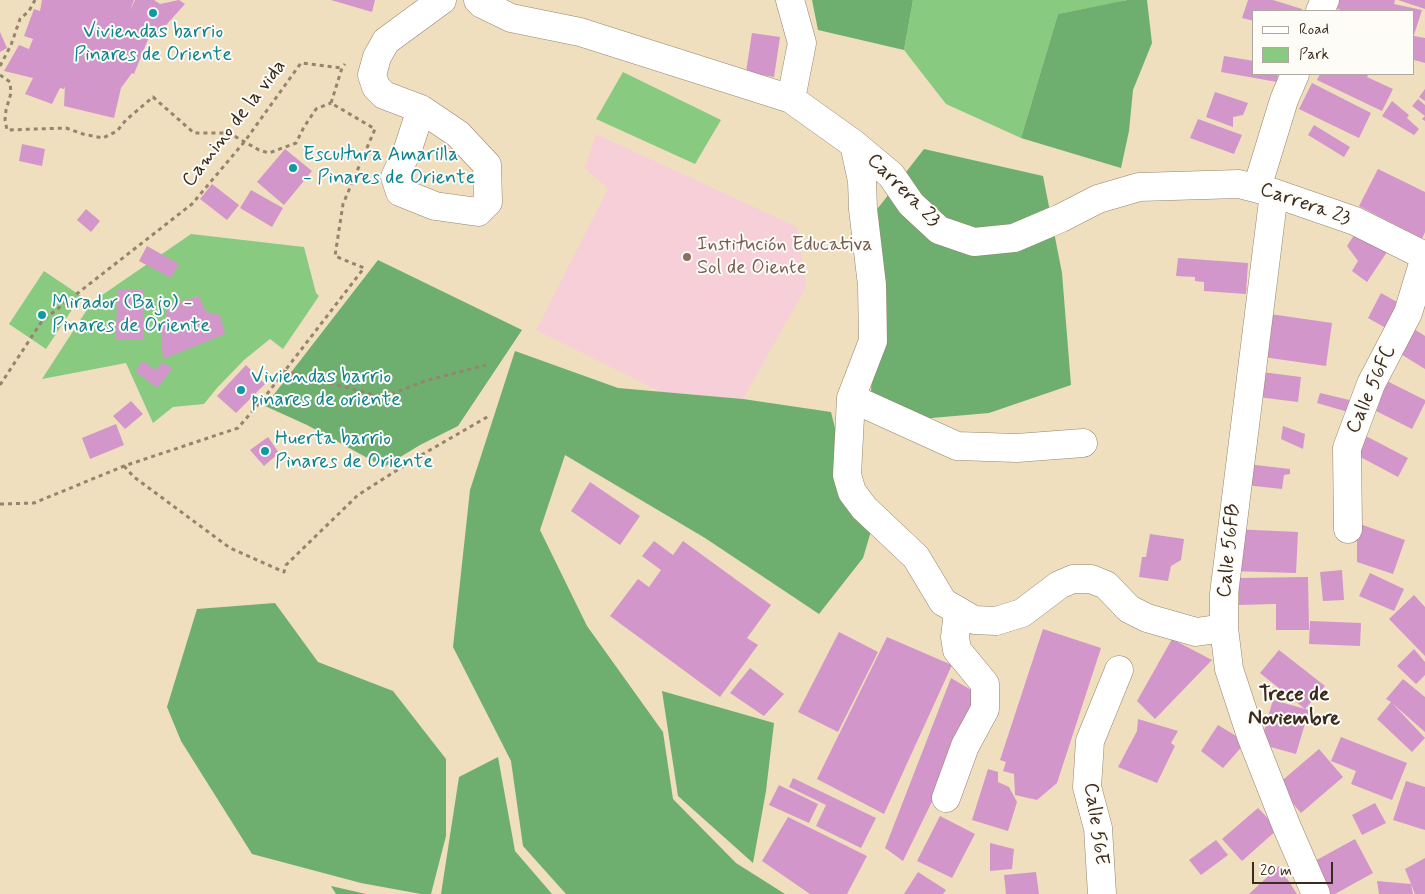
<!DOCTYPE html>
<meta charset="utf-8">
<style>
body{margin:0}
#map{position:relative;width:1425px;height:894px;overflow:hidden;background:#efdfbf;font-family:Mynerve,sans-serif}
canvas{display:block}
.legend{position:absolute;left:1252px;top:10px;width:162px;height:65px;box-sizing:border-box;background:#fdfcf7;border:1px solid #afa8a0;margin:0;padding:6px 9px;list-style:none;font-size:15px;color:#3b2a1e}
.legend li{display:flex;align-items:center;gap:10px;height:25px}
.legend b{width:25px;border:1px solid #afa8a0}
.scale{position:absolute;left:1252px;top:862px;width:81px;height:22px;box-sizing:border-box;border:2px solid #3b2a1e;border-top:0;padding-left:6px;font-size:15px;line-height:18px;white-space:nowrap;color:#3b2a1e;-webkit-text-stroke:4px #fdfcf7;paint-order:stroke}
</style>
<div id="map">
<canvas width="1425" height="894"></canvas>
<ul class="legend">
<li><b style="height:6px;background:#fff"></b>Road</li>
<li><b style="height:14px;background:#89ca81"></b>Park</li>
</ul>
<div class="scale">20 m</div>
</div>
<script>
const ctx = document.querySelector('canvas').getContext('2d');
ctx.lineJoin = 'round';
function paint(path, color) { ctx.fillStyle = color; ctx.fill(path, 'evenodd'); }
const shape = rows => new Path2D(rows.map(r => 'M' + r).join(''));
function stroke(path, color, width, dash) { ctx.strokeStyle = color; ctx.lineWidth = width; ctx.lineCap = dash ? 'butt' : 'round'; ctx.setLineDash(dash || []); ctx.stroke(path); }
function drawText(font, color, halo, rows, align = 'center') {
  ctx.font = font + ' Mynerve,sans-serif'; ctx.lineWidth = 4; ctx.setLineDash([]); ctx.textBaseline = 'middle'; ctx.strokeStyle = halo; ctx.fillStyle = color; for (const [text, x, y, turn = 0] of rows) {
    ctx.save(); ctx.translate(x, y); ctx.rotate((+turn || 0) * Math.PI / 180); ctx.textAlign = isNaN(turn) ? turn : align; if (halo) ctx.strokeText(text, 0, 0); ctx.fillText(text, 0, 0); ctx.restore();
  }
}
paint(shape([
 [596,134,797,227,806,287,743,399,661,392,536,330,608,189,585,168]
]), '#f6cfd8');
paint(shape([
 [913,0,1124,0,1124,1,1058,14,1021,138,946,104,904,50],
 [623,72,721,120,695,164,596,119],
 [191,234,304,247,316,293,319,296,283,349,270,339,244,360,217,388,204,404,173,407,153,423,126,363,42,379,92,302],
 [44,271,81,296,46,349,9,324]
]), '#89ca81');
paint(shape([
 [812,0,913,0,904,50,818,30],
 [1127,0,1147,0,1152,43,1133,90,1129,131,1121,168,1021,138,1058,14],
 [924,149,1043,176,1062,273,1071,385,989,413,920,419,871,394,873,335,864,226],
 [378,260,522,330,458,426,420,445,384,467,307,425,265,406],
 [515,351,618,388,743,399,831,412,850,488,877,511,863,558,819,614,705,538,565,455,540,530,587,626,663,732,673,799,736,863,785,894,566,894,523,846,511,761,453,647,470,490],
 [275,603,318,662,393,691,446,759,446,836,431,894,421,894,361,883,252,854,181,741,167,707,197,609],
 [662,691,774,723,766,791,753,863,678,796],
 [498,757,515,851,552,894,441,894,459,777],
 [331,886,366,894,336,894]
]), '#6eae6f');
paint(shape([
 [42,0,134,0,130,11,135,0,154,0,160,4,179,0,185,4,158,34,151,32,134,74,132,73,121,88,114,118,64,106,65,86,64,89,60,88,52,104,25,94,33,78,4,71,19,45,29,49,33,39,24,36,34,9,40,11],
 [331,0,375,0,372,12],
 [1248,0,1273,0,1302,9,1302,11,1254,11,1254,21,1242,18],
 [1327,0,1395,0,1394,4,1422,10,1414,35,1414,11,1344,11,1325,5],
 [1398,0,1425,0,1425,9],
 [0,32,7,48,0,52],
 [752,33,780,37,774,77,746,72],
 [1414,36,1425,38,1425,63,1414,60],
 [1224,56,1254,61,1254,74,1278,74,1277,82,1221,72],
 [1320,74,1369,74,1367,77,1393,89,1382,111,1317,80],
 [1312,83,1371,113,1359,138,1299,109],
 [1425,89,1425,101,1419,97],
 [1215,92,1248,103,1243,115,1233,117,1233,127,1206,117],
 [1418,99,1425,105,1425,121,1422,119,1425,116,1412,106],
 [1392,101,1409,115,1407,118,1419,129,1414,135,1382,116],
 [1198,119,1242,135,1234,154,1190,138],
 [1314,125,1350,147,1344,157,1308,135],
 [22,144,45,149,42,166,19,161],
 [285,149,312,171,284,205,257,182],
 [1378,169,1425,192,1425,232,1422,239,1359,206],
 [212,184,239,205,227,220,200,199],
 [251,190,283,208,272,227,240,208],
 [86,209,100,221,91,232,77,220],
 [1358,229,1389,249,1367,282,1352,271,1358,261,1347,246],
 [147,246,179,264,171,278,139,261],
 [1178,258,1248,263,1246,294,1204,291,1204,282,1195,281,1195,277,1176,276],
 [117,290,144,290,143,339,116,339],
 [1381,293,1406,307,1393,332,1368,318],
 [199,296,206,312,220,315,225,334,163,359,161,336,168,306],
 [1270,314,1332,323,1326,366,1263,357],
 [1414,329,1425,336,1425,369,1399,353],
 [143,361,155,370,163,362,172,369,157,388,135,371],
 [246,365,265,384,236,413,217,396],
 [1262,372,1301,377,1298,402,1258,397],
 [1381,378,1425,400,1425,403,1412,429,1376,411,1379,404,1370,400],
 [1320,393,1358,402,1355,414,1317,403],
 [131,401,143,414,125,429,113,416],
 [116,424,124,445,90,459,82,438],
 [1283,426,1305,434,1303,449,1281,439],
 [1360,433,1408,458,1398,477,1351,452],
 [268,437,279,453,264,466,250,450],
 [1247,464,1290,469,1290,474,1284,475,1282,489,1245,485],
 [590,482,640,516,620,545,571,511],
 [1357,523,1405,540,1393,574,1357,562],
 [1233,529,1298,532,1296,573,1231,571],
 [1150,534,1184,539,1181,560,1171,566,1168,581,1139,577,1142,557,1146,557],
 [654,541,673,555,683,541,771,605,747,638,758,645,720,697,610,616,638,579,649,587,661,570,642,556],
 [1342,570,1344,600,1323,601,1320,572],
 [1370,573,1404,589,1394,611,1359,596],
 [1308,577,1309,630,1276,630,1276,604,1239,605,1239,578],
 [1414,595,1425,607,1425,656,1389,619],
 [1310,621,1361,623,1360,646,1309,644],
 [1043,629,1101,648,1057,783,1037,800,1015,795,1014,774,1003,771,1006,762,1000,760],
 [839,632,878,652,838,732,798,712],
 [887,637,952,665,884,814,817,779],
 [1172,639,1212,660,1155,719,1137,701],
 [1414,649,1425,662,1425,675,1416,684,1397,666],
 [1279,650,1325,686,1305,709,1260,673],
 [750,668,784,694,764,716,730,693],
 [951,678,983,697,903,861,885,848],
 [1403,679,1425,697,1425,732,1393,704,1425,738,1412,752,1377,719,1391,702,1386,699],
 [1273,700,1309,710,1296,754,1260,744],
 [1138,719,1178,731,1171,743,1175,746,1157,783,1118,767,1137,731],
 [1218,725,1246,742,1223,768,1201,751],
 [1341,737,1407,763,1392,800,1351,784,1356,771,1331,761],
 [1319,749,1343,777,1301,813,1277,785],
 [988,769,998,772,998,782,1009,787,1017,802,1008,831,972,820],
 [793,778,876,818,861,848,816,826,826,805,789,787],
 [1406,781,1425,787,1425,830,1393,820],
 [779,785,818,804,809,823,769,805],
 [1375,803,1386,823,1362,835,1352,815],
 [1258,808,1278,829,1242,861,1222,839],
 [940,816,975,834,952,878,917,861],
 [788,817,867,856,847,894,810,894,762,861],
 [1355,839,1373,873,1335,894,1330,894,1313,862],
 [1216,840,1228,855,1201,875,1189,860],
 [990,843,1014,849,1012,869,990,871],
 [1425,858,1425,894,1415,894,1411,884,1413,894,1379,894,1377,881,1411,884,1405,869],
 [1279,866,1297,894,1249,894],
 [918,872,946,890,943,894,904,894],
 [1036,872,1039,894,1006,894,1004,875]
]), '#d296ca');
const minor = shape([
 [478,0,482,4,511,18,580,32,791,99,854,144,891,175,911,204,939,230,974,242,1014,238,1061,218,1098,199,1139,187,1239,184,1274,193,1355,221,1425,256],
 [790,0,802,43,791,99],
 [1320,11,1325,0],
 [421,109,408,149,395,177,400,192,435,206,478,212,488,202,487,165,458,134,421,109,384,95,376,87,372,75,377,57,386,41,442,0],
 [854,144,862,181,863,209,872,285,873,341,851,398,847,475,852,492,864,508,916,557,943,602,974,620,996,621,1022,613,1059,585,1073,579,1091,579,1106,585,1129,609,1147,618,1196,632,1224,628],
 [1257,188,1284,100,1295,74],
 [1274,193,1224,594,1224,628,1229,669,1251,736,1286,825,1316,894],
 [851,398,957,446,1017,448,1083,443],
 [1348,529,1347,448,1371,384,1408,313,1425,257],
 [946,798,965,746,985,709,985,684,957,650,955,637,958,612],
 [1102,894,1098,828,1087,787,1090,741,1119,670]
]);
stroke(minor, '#95846e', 29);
stroke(shape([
 [0,66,11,45,20,19,29,11,35,0],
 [0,75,10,82,11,93,6,110,5,120,7,130,66,128,83,134,103,138,117,131,126,120,153,97,194,133,226,133,236,137,259,150,269,153,296,143,304,127,316,109,331,103],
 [283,371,383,397,428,380,486,365],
 [0,385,42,321,192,204,245,141,301,63,342,68],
 [124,466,134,477,230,548,284,572,286,565,358,495,416,458,489,416],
 [0,504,34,503,124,466,238,428,267,394,364,268,335,256,343,204,375,129,331,103,342,68,345,64]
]), '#95846e', 3, [4, 4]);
stroke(minor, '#fff', 28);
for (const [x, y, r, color] of [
 [153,13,5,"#0f9aa8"],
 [293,168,5,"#0f9aa8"],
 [687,257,5,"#8d6e63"],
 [42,315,5,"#0f9aa8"],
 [241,390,5,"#0f9aa8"],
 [265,451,5,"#0f9aa8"]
]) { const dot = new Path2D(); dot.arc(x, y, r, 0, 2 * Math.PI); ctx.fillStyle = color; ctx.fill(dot); stroke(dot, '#fdfcf7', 2); }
drawText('20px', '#0d838f', '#fdfcf7', [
 ["Viviendas barrio",153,33,"center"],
 ["Pinares de Oriente",153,56,"center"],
 ["Escultura Amarilla",303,156],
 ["- Pinares de Oriente",303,179],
 ["Mirador (Bajo) -",52,304],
 ["Pinares de Oriente",52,327],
 ["Viviendas barrio",251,378],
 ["pinares de oriente",251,401],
 ["Huerta barrio",275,440],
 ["Pinares de Oriente",275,463]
], 'left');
drawText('20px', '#3b2a1e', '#fdfcf7', [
 ["Camino de la vida",235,124,-52],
 ["Carrera 23",903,191,45],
 ["Carrera 23",1305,205,19],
 ["Calle 56FC",1372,390,-66],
 ["Calle 56FB",1230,551,-84],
 ["Calle 56E",1095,824,82]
]);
drawText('20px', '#785e54', '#fdfcf7', [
 ["Institución Educativa",697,246],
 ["Sol de Oiente",697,269]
], 'left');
drawText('bold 21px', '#3b2a1e', '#fdfcf7', [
 ["Trece de",1294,696],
 ["Noviembre",1294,720]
]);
</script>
